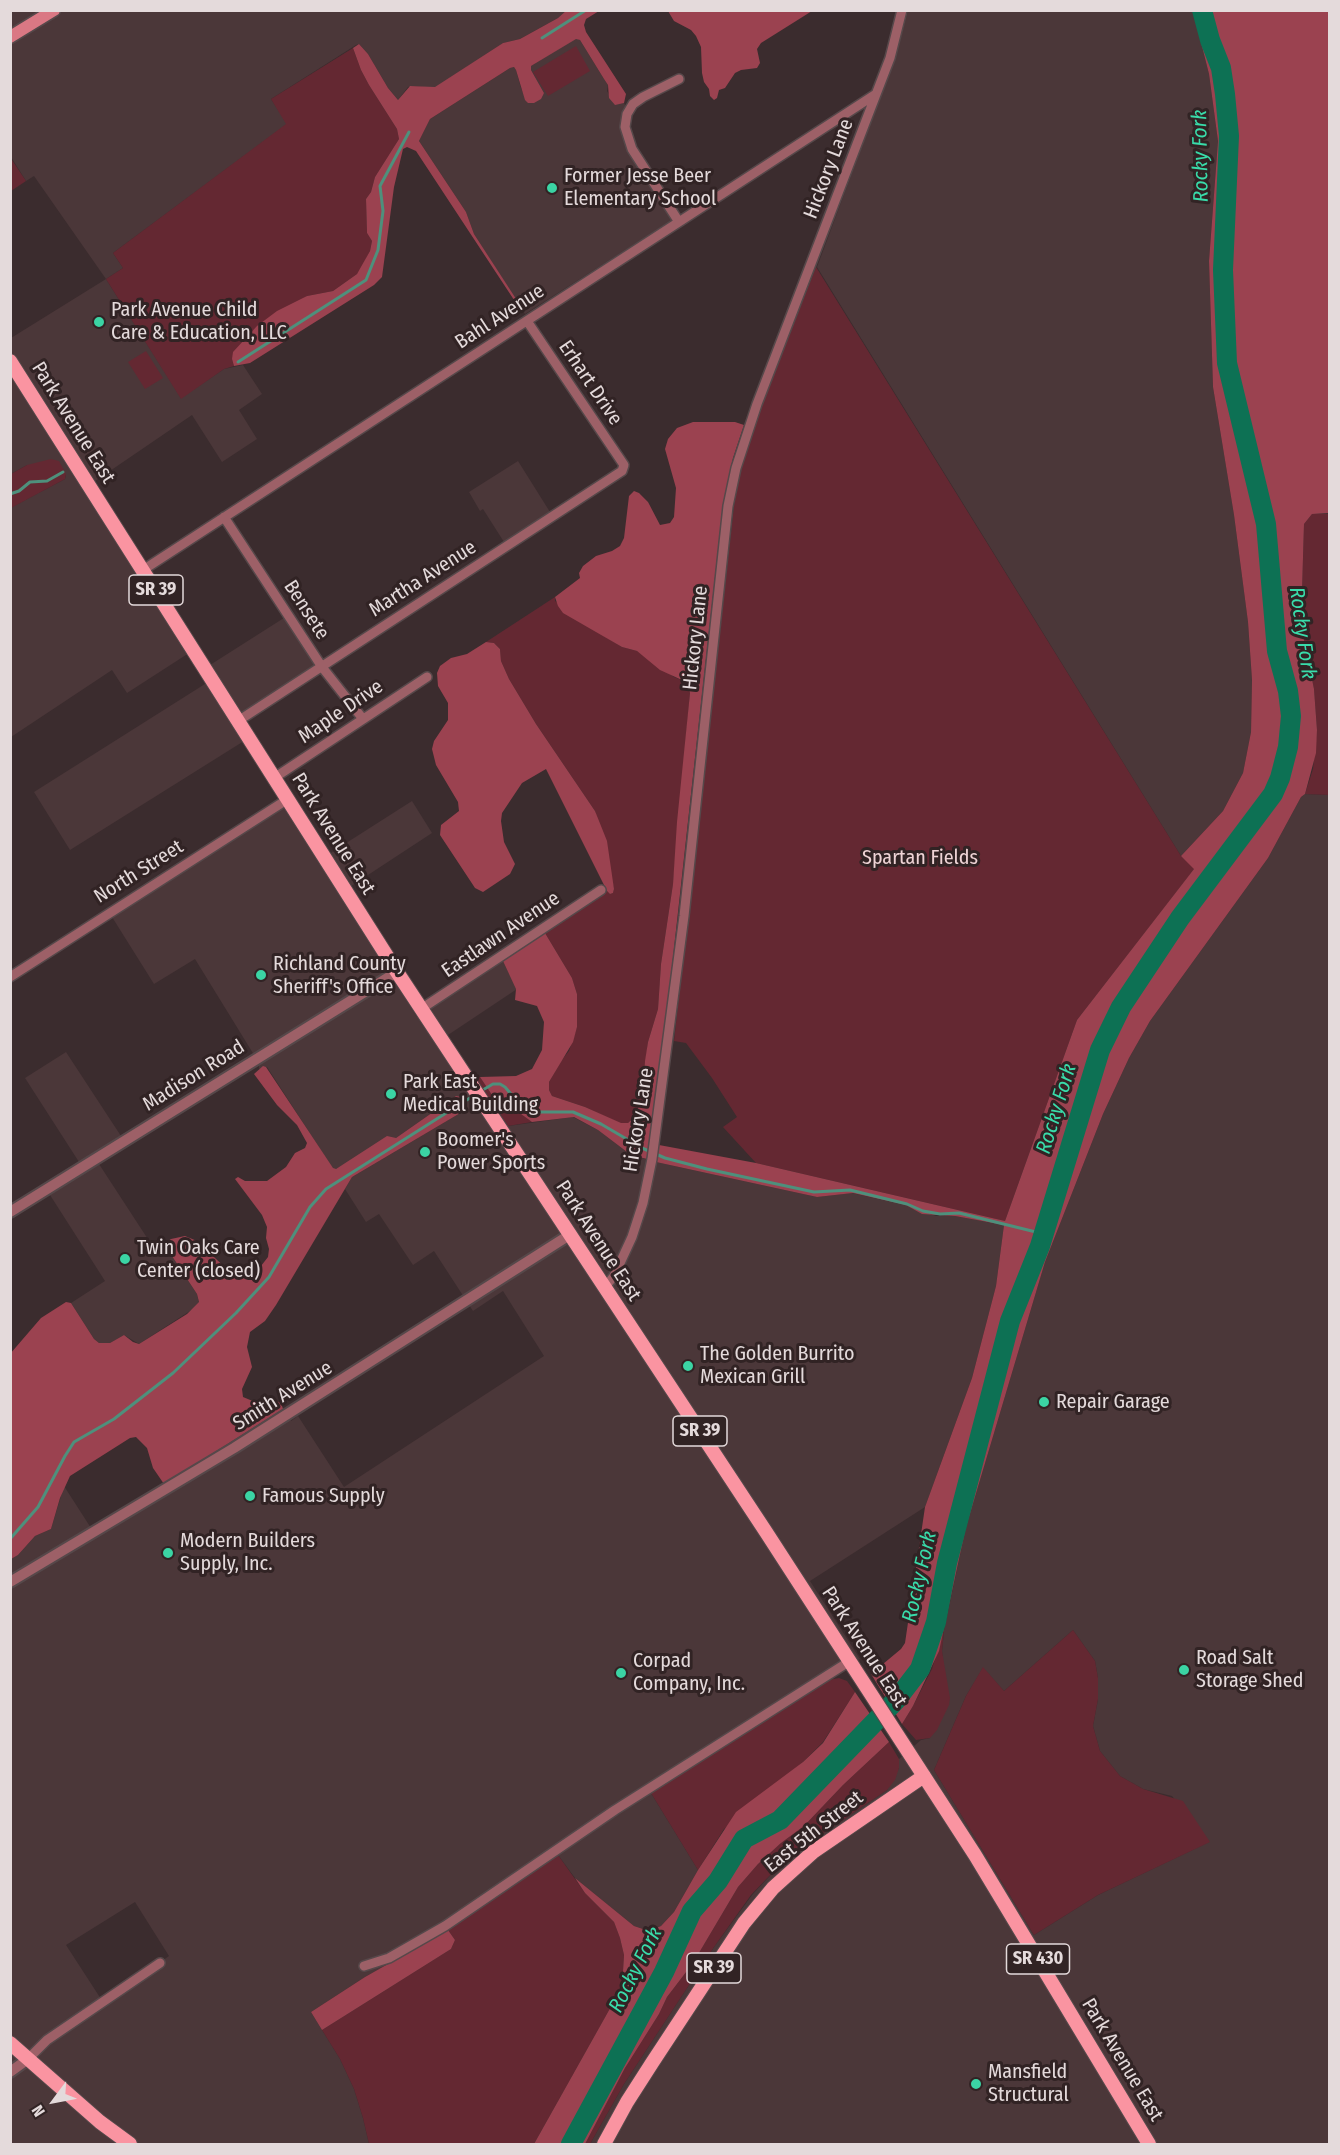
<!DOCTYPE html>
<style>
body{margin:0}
#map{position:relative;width:1340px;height:2155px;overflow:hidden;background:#3b2c2e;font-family:"Fira Sans Condensed",sans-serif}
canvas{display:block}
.frame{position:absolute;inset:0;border:12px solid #e4dadb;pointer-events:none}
.north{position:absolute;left:24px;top:2071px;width:60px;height:60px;-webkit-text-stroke:4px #312324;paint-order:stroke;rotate:238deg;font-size:16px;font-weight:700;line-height:24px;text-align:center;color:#e4dadb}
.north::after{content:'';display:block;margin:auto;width:21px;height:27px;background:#e4dadb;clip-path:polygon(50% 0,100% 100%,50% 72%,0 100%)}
</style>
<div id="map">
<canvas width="1340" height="2155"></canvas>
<div class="frame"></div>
<div class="north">N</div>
</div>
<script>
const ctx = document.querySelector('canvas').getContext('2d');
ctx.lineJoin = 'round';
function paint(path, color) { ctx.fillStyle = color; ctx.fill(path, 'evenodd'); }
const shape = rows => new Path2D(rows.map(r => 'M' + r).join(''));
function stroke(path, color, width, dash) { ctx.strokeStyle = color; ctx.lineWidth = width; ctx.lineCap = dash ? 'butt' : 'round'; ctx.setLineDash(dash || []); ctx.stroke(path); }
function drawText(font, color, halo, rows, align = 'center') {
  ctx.font = font + ' "Fira Sans Condensed",sans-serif'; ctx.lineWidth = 6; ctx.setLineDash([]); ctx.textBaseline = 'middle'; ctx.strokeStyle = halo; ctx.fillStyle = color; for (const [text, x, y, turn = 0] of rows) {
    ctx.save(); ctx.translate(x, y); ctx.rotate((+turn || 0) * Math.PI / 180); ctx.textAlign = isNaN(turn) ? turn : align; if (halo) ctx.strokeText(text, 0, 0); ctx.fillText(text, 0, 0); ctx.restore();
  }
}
paint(shape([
 [11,11,567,11,558,18,520,39,503,43,435,88,413,86,408,87,398,100,388,88,368,54,359,44,356,45,271,99,287,124,113,253,123,268,106,279,181,398,224,369,243,365,262,394,239,410,257,439,222,462,192,415,85,488,189,653,127,693,112,670,11,737,10,508,65,479,66,475,27,465,11,474,11,338,106,279,34,176,26,181,11,157],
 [908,11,1193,11,1209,74,1218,141,1209,261,1213,387,1234,515,1248,622,1252,680,1251,732,1243,773,1223,811,1181,856,817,267,895,58],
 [576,38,580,40,604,79,608,85,607,91,615,104,624,103,627,108,623,122,674,219,525,314,474,234,466,212,419,141,430,119,510,68,514,67,516,70,521,88,528,103,544,93,531,70,531,66],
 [518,461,550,512,504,542,483,509,480,511,469,492],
 [287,616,318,664,232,720,244,741,70,850,34,792,216,677,210,665],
 [1305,794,1329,795,1329,2144,590,2144,624,2084,714,1947,752,1895,778,1867,807,1844,887,1790,899,1768,899,1759,921,1740,930,1738,943,1664,942,1651,944,1630,966,1527,1045,1262,1103,1114,1129,1058,1150,1021,1268,858,1301,797],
 [1073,1630,1095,1661,1098,1678,1098,1699,1093,1726,1100,1751,1120,1776,1143,1789,1172,1796,1209,1842,1098,1895,1034,1935,934,1770,966,1696,983,1668,1004,1691],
 [412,801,432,833,339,894,417,1017,503,961,517,989,448,1035,508,1126,573,1117,598,1130,631,1155,656,1162,817,1197,852,1193,906,1205,936,1216,955,1216,1004,1225,996,1286,972,1378,925,1507,810,1581,860,1659,651,1793,698,1870,674,1912,661,1926,649,1931,634,1926,575,1878,558,1855,448,1930,365,1977,311,2012,340,2059,354,2089,363,2118,369,2144,11,2144,10,1559,18,1555,35,1536,51,1529,64,1486,91,1528,283,1409,291,1421,298,1416,344,1487,544,1356,503,1291,473,1311,434,1251,413,1265,379,1214,366,1222,345,1189,352,1177,462,1112,456,1096,396,1138,336,1169,333,1169,267,1067,259,1069,259,1063,195,959,154,984,112,917,284,807,318,861],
 [135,1902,169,1956,162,1961,160,1958,101,1999,66,1945],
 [66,1052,121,1136,79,1162,25,1078],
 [99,1164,155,1250,164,1244,197,1294,199,1303,193,1309,139,1344,124,1335,110,1343,99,1343,94,1339,71,1303,105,1281,50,1195]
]), '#4b3739');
paint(shape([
 [576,46,590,71,548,96,533,72],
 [353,48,361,70,369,85,397,129,399,139,375,177,371,192,366,199,367,233,372,241,370,251,361,269,357,274,333,291,307,296,232,359,234,366,224,369,181,399,106,279,123,268,113,253,286,124,271,99],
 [10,157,26,181,11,191,10,191],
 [816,267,1181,856,1195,868,1077,1020,1005,1221,756,1163,723,1127,737,1117,712,1078,686,1043,674,1041,734,506,742,462,753,428],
 [146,351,163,378,145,389,128,362],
 [51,459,59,461,66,474,65,479,11,508,11,474,27,465],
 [1312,514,1329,514,1329,795,1305,794,1313,769,1317,730,1314,689,1301,625,1304,524],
 [555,597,555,601,604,636,622,647,637,651,674,677,684,681,688,686,690,693,673,884,661,964,658,1009,648,1042,642,1097,634,1117,628,1123,621,1124,585,1107,552,1096,549,1090,549,1082,561,1061,569,1051,577,1027,577,994,572,978,545,933,607,891,610,894,613,893,614,889,595,811,536,724,509,679,501,661,500,649,494,643,486,642],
 [475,1077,480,1077,492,1095,502,1095,514,1109,532,1122,508,1126],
 [944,1630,942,1651,950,1698,949,1705,937,1730,930,1738,916,1740,902,1724,913,1706,932,1669],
 [1073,1630,1095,1661,1098,1678,1098,1699,1093,1726,1100,1751,1120,1776,1143,1789,1183,1801,1210,1842,1098,1895,1034,1935,934,1770,966,1696,983,1667,1004,1691],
 [839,1678,847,1681,855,1692,823,1742,803,1762,724,1829,698,1870,651,1793,828,1680],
 [889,1742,899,1759,899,1768,895,1780,887,1790,807,1844,778,1867,751,1895,714,1947,624,2084,590,2144,585,2144,625,2068,659,2014,667,1997,693,1963,738,1887,758,1864,781,1843,804,1826,843,1785],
 [558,1855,585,1893,614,1922,620,1938,624,1955,622,1987,534,2144,369,2144,363,2118,354,2089,340,2059,322,2030,451,1949,455,1940,448,1930]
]), '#642832');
paint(shape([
 [567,10,599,11,586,19,584,25,586,32,626,94,624,103,615,105,609,98,608,85,604,79,580,40,576,39,531,66,531,70,544,93,541,99,534,103,528,103,525,100,516,70,514,67,510,68,430,119,419,141,466,212,474,234,520,305,518,306,416,151,407,147,403,149,394,187,382,277,374,285,250,363,234,366,232,359,233,352,257,326,277,311,307,296,333,291,357,274,370,251,372,241,367,233,366,199,371,192,375,177,399,139,397,129,369,85,361,70,353,48,359,44,368,54,388,88,398,100,410,86,435,87,503,43,520,39,558,18],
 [668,11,812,11,761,43,757,49,760,63,757,68,741,70,735,73,725,88,719,90,717,98,714,100,710,96,709,89,704,82,702,73,701,47,696,36,691,30,674,21],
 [1193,11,1329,11,1330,513,1312,514,1304,524,1301,625,1314,689,1317,730,1316,753,1305,794,1301,797,1268,858,1150,1021,1129,1058,1103,1114,1045,1262,966,1527,939,1651,913,1706,902,1724,871,1674,901,1649,905,1643,925,1507,972,1378,996,1286,1004,1225,955,1216,922,1214,906,1205,853,1193,817,1197,656,1162,659,1145,756,1163,1005,1221,1077,1020,1194,869,1181,856,1223,811,1243,773,1251,732,1252,680,1248,622,1234,515,1213,387,1209,261,1218,141,1209,74],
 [693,422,735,422,744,425,733,458,723,504,664,1039,647,1159,631,1155,598,1130,574,1117,532,1122,514,1109,502,1095,492,1095,480,1077,516,1076,532,1069,542,1050,544,1022,537,1006,515,1000,516,989,503,961,545,933,572,978,577,994,577,1027,573,1042,549,1082,549,1090,552,1096,585,1107,621,1123,628,1123,634,1117,643,1097,645,1061,648,1042,658,1009,661,964,673,884,677,822,690,693,688,686,684,681,660,670,637,651,622,647,563,613,558,606,555,597,580,578,579,573,583,566,596,556,612,551,620,546,624,538,629,496,634,491,639,493,648,502,660,525,670,523,674,517,676,488,665,449,668,439,677,428],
 [486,642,494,643,500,649,501,661,509,679,536,724,595,811,607,841,614,889,613,893,610,894,607,891,546,769,522,783,502,813,501,821,504,842,515,864,510,874,483,892,475,888,440,835,441,825,459,811,458,802,436,765,432,749,434,741,448,720,448,703,438,686,437,673,440,666,451,658,467,654],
 [263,1066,266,1067,333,1168,336,1169,387,1136,396,1138,456,1096,462,1097,466,1104,462,1112,352,1177,276,1305,265,1321,250,1332,247,1347,252,1367,242,1389,243,1397,255,1402,270,1398,281,1403,283,1409,164,1484,153,1468,147,1448,136,1437,130,1438,70,1476,60,1498,51,1529,35,1536,18,1555,11,1559,10,1354,41,1318,66,1302,71,1303,94,1339,99,1343,110,1343,124,1335,133,1342,139,1344,187,1314,199,1302,197,1294,164,1244,171,1239,185,1236,197,1241,232,1274,241,1276,261,1266,268,1257,269,1249,266,1238,267,1227,262,1215,235,1179,238,1177,245,1181,267,1181,286,1167,295,1153,305,1148,307,1143,297,1125,277,1105,254,1074],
 [855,1692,889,1742,843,1785,804,1826,781,1843,758,1864,738,1887,693,1963,667,1997,659,2014,625,2068,585,2144,534,2144,622,1987,624,1955,620,1938,614,1922,585,1893,575,1878,634,1926,649,1931,661,1926,674,1912,698,1870,736,1812,803,1762,823,1743],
 [448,1930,455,1940,451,1949,322,2030,311,2012,365,1977]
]), '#9b4250');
stroke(shape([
 [542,38,586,10],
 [238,362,366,280,378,250,383,211,380,186,409,132],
 [10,494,19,491,30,482,47,481,63,472],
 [481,1091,493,1084,500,1084,505,1087,521,1106,531,1112,573,1112,601,1124,642,1148,665,1158,707,1169,814,1192,850,1190,907,1204,923,1211,940,1214,959,1213,1044,1234],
 [10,1539,38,1507,65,1456,74,1442,114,1419,173,1373,236,1313,269,1277,310,1207,326,1189,473,1096]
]), '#4e907c', 3);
stroke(shape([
 [571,2144,664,1972,692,1911,718,1881,744,1839,780,1820,897,1699,920,1669,936,1622,947,1563,1010,1321,1040,1246,1100,1050,1121,1007,1180,918,1273,794,1280,778,1288,747,1291,716,1288,691,1277,651,1266,524,1227,363,1223,270,1229,136,1225,94,1221,68,1210,40,1202,10]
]), '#0d7154', 20);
const minor = shape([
 [679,79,643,97,633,104,627,114,625,127,632,149,679,222],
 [224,517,322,667,363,719],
 [143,570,876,94],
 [238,721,622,471,624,465,527,321],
 [274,778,427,677],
 [10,977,288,799],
 [421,1009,601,890],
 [605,1287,614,1276,632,1237,643,1203,652,1159,684,916,728,506,736,468,757,404,890,58,902,10],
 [364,1966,389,1958,445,1926,615,1810,850,1661],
 [28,2059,47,2040,160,1963]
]);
const tertiary = shape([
 [10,1212,397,972],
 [10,1582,234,1448,571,1234],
 [10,2072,28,2059]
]);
const secondary = shape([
 [10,37,54,10]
]);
const primary = shape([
 [10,361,397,972,766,1532,975,1855,1149,2144],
 [10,2043,100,2122,130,2144],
 [604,2144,627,2102,652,2063,744,1923,773,1888,813,1852,924,1776]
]);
stroke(minor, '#56484a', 12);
stroke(tertiary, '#56484a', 14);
stroke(secondary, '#56484a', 15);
stroke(primary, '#56484a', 16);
stroke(minor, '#9d6067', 9);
stroke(tertiary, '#9d6067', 10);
stroke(secondary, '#da7884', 12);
stroke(primary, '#fa94a1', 14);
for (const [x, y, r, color] of [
 [552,188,6,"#3bd4a4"],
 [99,322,6,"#3bd4a4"],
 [261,975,6,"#3bd4a4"],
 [391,1094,6,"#3bd4a4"],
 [425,1152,6,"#3bd4a4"],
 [125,1259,6,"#3bd4a4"],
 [688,1366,6,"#3bd4a4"],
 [1044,1402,6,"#3bd4a4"],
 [250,1496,6,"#3bd4a4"],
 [168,1553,6,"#3bd4a4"],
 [1184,1670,6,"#3bd4a4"],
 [621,1673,6,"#3bd4a4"],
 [976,2084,6,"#3bd4a4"]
]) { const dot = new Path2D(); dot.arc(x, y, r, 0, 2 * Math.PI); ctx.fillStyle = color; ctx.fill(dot); stroke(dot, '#312324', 2); }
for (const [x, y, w] of [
 [156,590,54],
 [700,1431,54],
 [1038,1959,63],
 [714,1968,54]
]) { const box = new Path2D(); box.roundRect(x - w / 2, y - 15, w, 30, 4.5); ctx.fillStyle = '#312324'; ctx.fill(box); stroke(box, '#e4dadb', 1.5); }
drawText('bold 18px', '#e4dadb', null, [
 ["SR 39",156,590],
 ["SR 39",700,1431],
 ["SR 430",1038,1959],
 ["SR 39",714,1968]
]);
drawText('20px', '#e4dadb', '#312324', [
 ["Hickory Lane",829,169,-69],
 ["Bahl Avenue",500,317,-33],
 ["Erhart Drive",590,383,56],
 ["Park Avenue East",73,423,58],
 ["Martha Avenue",423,579,-33],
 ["Bensete",306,610,57],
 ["Hickory Lane",696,638,-84],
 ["Maple Drive",341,712,-34],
 ["Park Avenue East",333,834,58],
 ["North Street",139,872,-32],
 ["Eastlawn Avenue",501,935,-34],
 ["Madison Road",194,1076,-32],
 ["Hickory Lane",639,1120,-81],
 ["Park Avenue East",598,1241,57],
 ["Smith Avenue",283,1396,-32],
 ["Park Avenue East",864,1647,57],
 ["East 5th Street",814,1832,-38],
 ["Park Avenue East",1122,2060,59]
]);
drawText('20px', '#e4dadb', '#312324', [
 ["Former Jesse Beer",564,176],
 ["Elementary School",564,199],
 ["Park Avenue Child",111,310],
 ["Care & Education, LLC",111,333],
 ["Richland County",273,964],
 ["Sheriff's Office",273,987],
 ["Park East",403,1082],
 ["Medical Building",403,1105],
 ["Boomer's",437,1140],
 ["Power Sports",437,1163],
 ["Twin Oaks Care",137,1248],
 ["Center (closed)",137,1271],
 ["The Golden Burrito",700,1354],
 ["Mexican Grill",700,1377],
 ["Repair Garage",1056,1402],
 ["Famous Supply",262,1496],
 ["Modern Builders",180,1541],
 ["Supply, Inc.",180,1564],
 ["Road Salt",1196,1658],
 ["Storage Shed",1196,1681],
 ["Corpad",633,1661],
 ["Company, Inc.",633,1684],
 ["Mansfield",988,2072],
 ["Structural",988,2095]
], 'left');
drawText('20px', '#eed3d5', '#312324', [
 ["Spartan Fields",920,858]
]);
drawText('italic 21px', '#39dcaa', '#312324', [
 ["Rocky Fork",1201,156,-91],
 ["Rocky Fork",1302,633,82],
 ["Rocky Fork",1057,1109,-73],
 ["Rocky Fork",920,1577,-77],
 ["Rocky Fork",636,1970,-63]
]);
</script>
